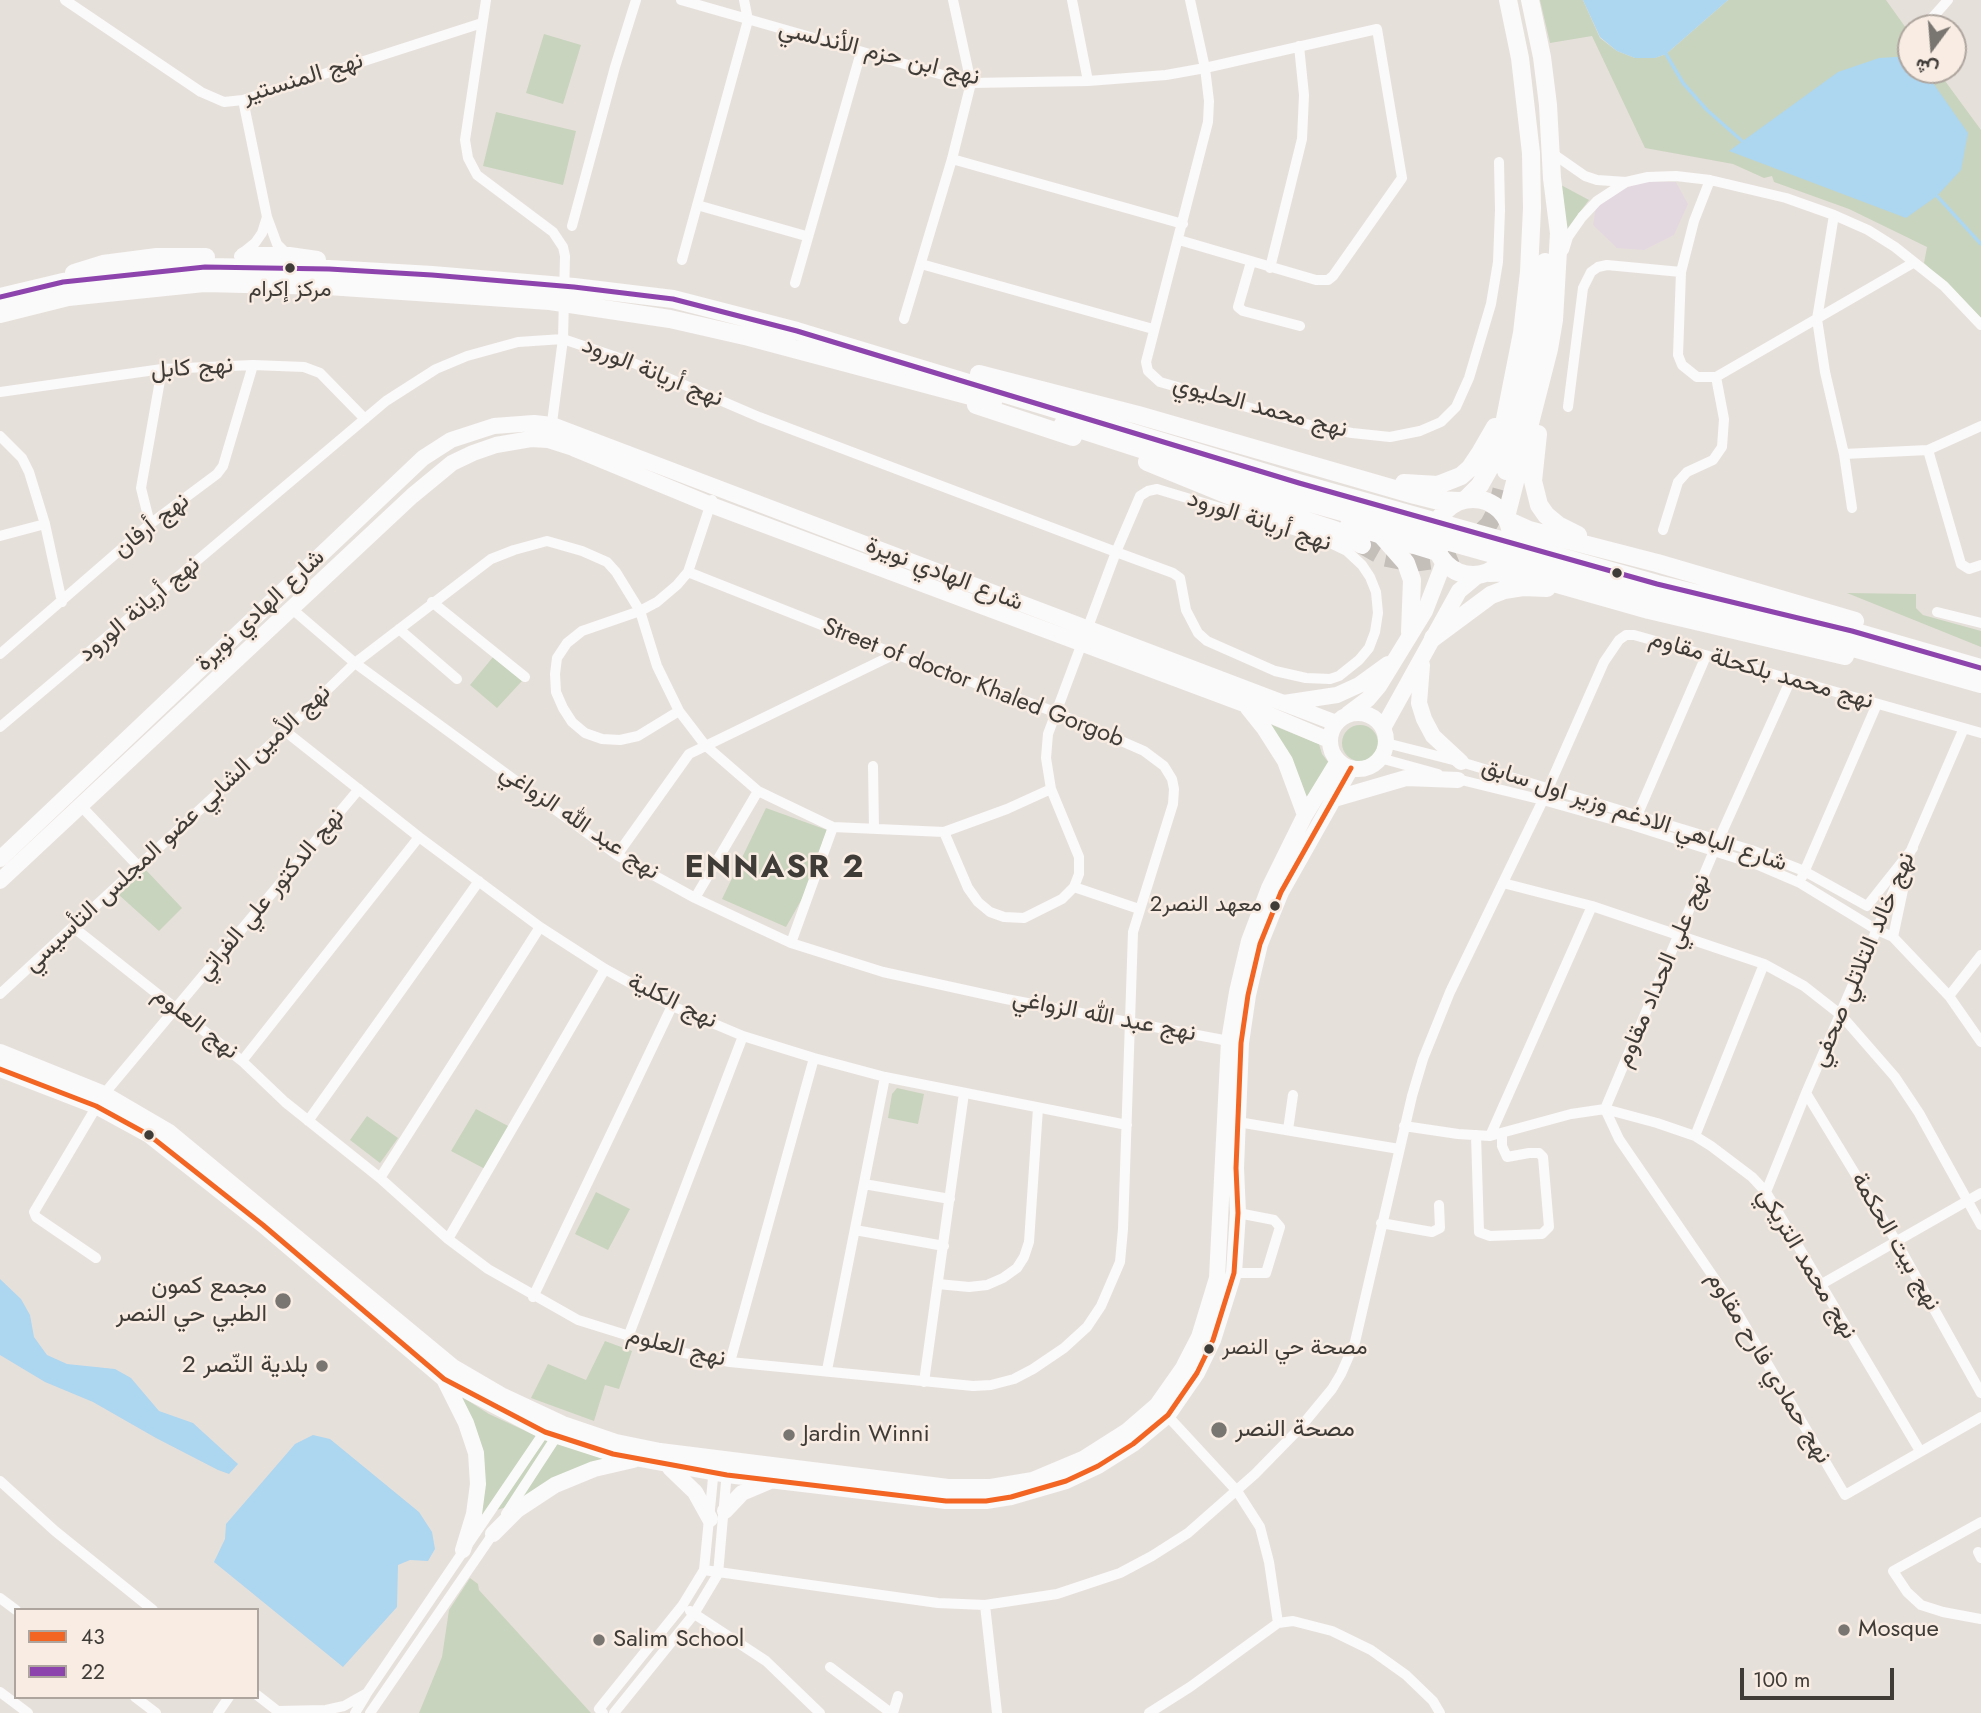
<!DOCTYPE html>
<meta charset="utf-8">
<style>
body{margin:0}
#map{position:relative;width:1981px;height:1713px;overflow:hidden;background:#e6e0db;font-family:Jost,Vazirmatn,sans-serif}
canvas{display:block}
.legend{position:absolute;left:14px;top:1608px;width:245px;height:91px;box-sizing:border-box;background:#f8ece3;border:2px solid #aea59e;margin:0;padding:9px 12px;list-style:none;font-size:21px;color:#3f3b37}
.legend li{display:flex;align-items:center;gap:14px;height:35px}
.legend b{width:35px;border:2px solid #aea59e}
.north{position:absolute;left:1897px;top:14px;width:70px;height:70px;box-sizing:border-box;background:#f8ece3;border:2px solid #aea59e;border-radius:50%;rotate:196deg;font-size:19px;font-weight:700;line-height:28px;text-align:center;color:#3f3b37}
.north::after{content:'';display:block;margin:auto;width:24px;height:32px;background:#797570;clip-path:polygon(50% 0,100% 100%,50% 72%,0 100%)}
.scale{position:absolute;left:1740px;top:1668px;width:154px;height:32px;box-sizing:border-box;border:4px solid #3f3b37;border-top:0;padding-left:9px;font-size:21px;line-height:24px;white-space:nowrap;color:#3f3b37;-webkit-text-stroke:5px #f8ece3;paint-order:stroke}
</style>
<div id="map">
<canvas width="1981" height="1713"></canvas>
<ul class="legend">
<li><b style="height:9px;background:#f26522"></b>43</li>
<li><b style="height:9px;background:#8e44ad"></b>22</li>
</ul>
<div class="north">ش</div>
<div class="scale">100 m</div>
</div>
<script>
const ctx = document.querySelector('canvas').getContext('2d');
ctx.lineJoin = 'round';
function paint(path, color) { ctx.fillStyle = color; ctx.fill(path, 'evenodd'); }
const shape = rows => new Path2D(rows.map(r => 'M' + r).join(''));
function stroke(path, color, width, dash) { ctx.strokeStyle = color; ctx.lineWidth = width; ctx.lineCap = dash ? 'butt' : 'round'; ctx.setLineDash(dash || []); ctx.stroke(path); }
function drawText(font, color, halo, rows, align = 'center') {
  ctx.font = font + ' Jost,Vazirmatn,sans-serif'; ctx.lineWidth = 5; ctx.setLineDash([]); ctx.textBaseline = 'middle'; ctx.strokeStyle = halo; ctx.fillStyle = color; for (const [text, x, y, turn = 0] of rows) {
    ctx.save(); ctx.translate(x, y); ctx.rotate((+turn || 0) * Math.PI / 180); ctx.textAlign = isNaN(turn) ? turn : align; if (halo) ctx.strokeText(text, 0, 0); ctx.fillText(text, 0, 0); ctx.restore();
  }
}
paint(shape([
 [1644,181,1676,182,1688,204,1674,235,1644,250,1617,248,1593,225,1596,206,1618,191]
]), '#e3d8e0');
paint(shape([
 [1540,0,1583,0,1600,38,1617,51,1635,58,1655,58,1666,54,1728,0,1886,0,1911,35,1911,70,1937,70,1981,130,1981,318,1924,263,1927,247,1849,209,1774,182,1772,176,1764,178,1733,164,1645,148,1592,36,1550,43],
 [544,34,581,45,563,104,526,93],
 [496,112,576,131,563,185,483,166],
 [1561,185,1589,200,1564,233],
 [1847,593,1916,594,1916,608,1923,615,1981,631,1981,647],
 [493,657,522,681,497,708,470,685],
 [1267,723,1319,744,1322,754,1329,763,1308,799],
 '1342 743a18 18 0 1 1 36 0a18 18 0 1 1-36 0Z',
 [766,808,827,830,803,897,786,927,722,899],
 [145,869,182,908,159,931,119,895],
 [897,1088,924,1094,918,1124,888,1118,892,1094],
 [476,1109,510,1127,485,1169,451,1151],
 [367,1116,398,1138,380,1163,350,1140],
 [596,1192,630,1209,608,1250,575,1234],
 [605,1341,632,1351,619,1389,605,1385,594,1421,531,1398,548,1364,586,1380],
 [456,1393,489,1414,532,1434,618,1460,519,1503,478,1516,482,1485],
 [470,1578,478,1584,479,1590,591,1713,419,1713,442,1657,449,1610]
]), '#c8d4bd');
paint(shape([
 [1583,0,1728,0,1666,54,1655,58,1635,58,1617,51,1600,37],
 [1911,56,1911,70,1924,70,1968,133,1961,170,1937,196,1906,218,1729,151,1838,72,1879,58],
 [0,1279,21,1299,30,1315,34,1337,47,1355,67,1364,115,1369,131,1378,159,1411,193,1423,238,1464,229,1474,218,1470,156,1438,93,1402,45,1382,0,1355],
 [313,1435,330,1439,419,1512,432,1532,435,1549,428,1561,410,1560,398,1565,397,1607,343,1667,214,1562,225,1539,226,1524,295,1444]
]), '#add6f0');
stroke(shape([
 [1666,54,1683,83,1707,110,1742,141],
 [1937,196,1981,244]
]), '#add6f0', 3.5);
stroke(shape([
 [1362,545,1383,557,1412,563,1442,559,1456,553,1468,545,1489,524,1496,511,1503,484]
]), '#c5bfba', 18, [18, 9]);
stroke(shape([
 [65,0,201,92,224,102,243,100,482,23],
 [486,0,465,140,468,158,477,175,553,232,563,247,565,256,563,339,551,430],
 [681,0,971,83,1088,81,1166,75,1205,68,1377,29,1402,178,1333,276,1328,280,1316,280,1179,240],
 [1072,0,1088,81],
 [1190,0,1205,68,1209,101,1208,122,1146,362,1148,371,1160,382,1313,426,1352,433,1390,437,1420,431,1441,422,1456,407,1469,378,1491,304,1498,262,1500,210,1499,162],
 [1925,26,1948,0],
 [243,100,267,217,277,244,289,256],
 [1552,153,1585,176,1597,180,1626,182,1648,177,1676,176,1710,180,1786,198,1834,215,1868,230,1895,247,1944,286,1981,325],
 [952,159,1183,224],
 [1710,180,1694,221,1681,272,1678,355,1682,365,1697,377,1716,377,1913,263],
 [697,205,806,236],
 [1834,215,1817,319,1825,372,1844,454,1852,508],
 [572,226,615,67,636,0],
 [1564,250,1568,237,1582,217,1597,201,1626,182],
 [239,256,255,243,262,233,267,217],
 [682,260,748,20,744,0],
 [1251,262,1238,307,1243,311,1300,326],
 [921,264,1153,329],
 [1270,268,1302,139,1304,95,1299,46],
 [795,283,861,52],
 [904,319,952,159,971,83,953,0],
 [0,392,162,369,253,365,304,367,320,373,365,419],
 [1568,407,1583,288,1591,272,1598,267,1607,265,1681,272],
 [0,436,22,458,29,472,45,524,62,602],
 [1928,450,1961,564,1969,569,1981,565],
 [1844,454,1928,450,1981,426],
 [1157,489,1320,538,1347,551,1362,565,1370,577,1376,592,1378,613,1375,632,1369,648,1359,660,1339,676,1330,679,1306,678,1275,671,1207,641,1198,633,1186,610,1180,578,1173,573,1116,552,1140,496,1148,491,1157,489],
 [150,524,141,488,162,369],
 [1663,530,1678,482,1687,472,1713,460,1722,447,1724,419,1716,377],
 [0,536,45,524],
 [432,602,525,677],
 [292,609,355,663,617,855,695,898,748,923,791,943,883,972,1006,999,1234,1042],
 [1937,612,1981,623],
 [399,629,457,679],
 [0,654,150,524,217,474,223,466,253,365],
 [679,711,638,736,620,740,602,739,585,733,572,722,563,708,556,692,555,674,557,658,567,643,582,631,640,611,657,602,677,585,688,572,712,500],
 [0,727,386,401,436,369,467,356,518,342,563,339,631,362,759,417,1116,552,1048,734,1046,758,1051,789,1079,857,1079,874,1074,887,1062,899,1024,918,1004,917,990,912,978,902,968,888,944,832],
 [285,731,419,837,540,927,605,969,672,1006,743,1036,814,1058,885,1077,1127,1125],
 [1386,743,1461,762,1751,850,1804,871,1867,906,1913,848],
 [1380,758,1438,774],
 [873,766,874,829],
 [1453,778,1543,800,1632,825,1758,865,1800,883,1877,930,1893,937,1949,996,1981,1042],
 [81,806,138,866],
 [1636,818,1706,656],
 [617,855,689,754,895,654],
 [1802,877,1877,704],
 [1503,883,1592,906,1764,964,1804,986,1841,1015,1895,1077,1919,1113,1981,1225],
 [1074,887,1139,909],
 [695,898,758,791],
 [73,927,242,1061,285,1102,380,1178,448,1239,488,1269,578,1320,684,1353,730,1362,973,1386,991,1385,1014,1379,1033,1369,1064,1348,1087,1327,1101,1306,1120,1262,1123,1229,1133,932,1173,804,1174,789,1172,779,1164,766,1144,751,1055,712,895,654,688,572],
 [1893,937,1907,871],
 [791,943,833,827],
 [0,994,285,731,355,663,491,559,514,550,547,541,582,551,607,562,616,572,640,611,657,666,679,711,705,745,758,791,833,827,944,832,1007,809,1051,789],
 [1949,996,1981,955],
 [242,1061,419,837],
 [1806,1093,1896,1241,1981,1393],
 [1605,1109,1619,1139,1734,1307,1845,1495,1981,1417],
 [1605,1109,1719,839,1791,679],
 [308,1121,479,881],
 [1238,1122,1399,1149],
 [1404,1126,1458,1134,1490,1136,1571,1114,1605,1109,1657,1123,1695,1136,1711,1146,1752,1177,1766,1192,1920,1451],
 [1288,1130,1293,1095],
 [1476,1135,1479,1232,1490,1236,1542,1234,1549,1227,1543,1157,1539,1153,1529,1153,1507,1157,1502,1146,1502,1134],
 [1490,1136,1592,906],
 [1695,1136,1764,964],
 [380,1178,540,927],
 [864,1184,950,1199],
 [1766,1192,1806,1093,1964,728],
 [1381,1223,1432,1232,1440,1228,1439,1205],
 [855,1230,944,1246],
 [448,1239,605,969],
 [96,1258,36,1217,34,1212,104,1094,359,789],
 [1234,1273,1266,1273,1280,1227,1274,1220,1238,1213],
 [938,1284,969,1287,987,1285,1003,1278,1017,1268,1024,1257,1029,1242,1038,1108],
 [1820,1285,1981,1193],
 [533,1297,672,1006],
 [628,1337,743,1036],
 [730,1362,814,1058],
 [827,1370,885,1077],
 [924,1382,964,1093],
 [0,1481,55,1531,153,1610],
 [506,1514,560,1431],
 [1981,1522,1893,1571,1907,1592,1921,1605,1943,1612,1981,1619],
 [1978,1552,1981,1558],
 [704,1570,938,1603,985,1605,1057,1594,1120,1573,1152,1556,1188,1533,1255,1474,1299,1429,1332,1389,1341,1374,1355,1342,1412,1096,1423,1059,1450,992,1543,800,1604,662,1619,640,1626,635,1634,635,1981,733],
 [0,1598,16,1610],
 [985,1605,997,1713],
 [690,1611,766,1661,820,1713],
 [1278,1623,1293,1621,1332,1631,1371,1650,1406,1675,1433,1701,1440,1713],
 [830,1667,891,1713],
 [0,1692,28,1713],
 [257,1695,280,1713],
 [135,1697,156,1713],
 [278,1711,326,1710,344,1706,367,1693,547,1428],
 [218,1713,229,1697],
 [355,1713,366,1695],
 [370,1713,495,1531],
 [603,1713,599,1709,682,1606,704,1570,714,1468],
 [614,1713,694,1614,718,1574,727,1471],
 [893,1713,898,1696],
 [1149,1713,1190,1687,1278,1623,1269,1562,1260,1527,1237,1491,1163,1411]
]), '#fbfafa', 10);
stroke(shape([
 [1422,665,1419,703,1424,719,1433,736,1461,762],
 [1284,703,1337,695,1359,685,1388,664],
 [1248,708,1264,728,1285,761,1305,815],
 '1330 741a28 28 0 1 1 56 0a28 28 0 1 1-56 0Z',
 [1348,714,1368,699,1379,686,1425,611,1444,562],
 [1383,728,1459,591,1477,576],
 [1334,799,1406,778,1458,780],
 [0,859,423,458,451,440,494,426,534,423,552,425,1336,723],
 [0,881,412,496,452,463,473,453,496,445,531,439,548,440,573,448,711,505,1244,704,1329,740],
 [0,1052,104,1094,169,1132,453,1367,501,1395,563,1424,616,1442,660,1451,948,1487,991,1487,1033,1480,1083,1459,1127,1431,1157,1405,1183,1368,1199,1337,1217,1278,1229,1041,1237,992,1249,941,1269,888,1305,815,1338,761],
 [0,1069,96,1106,149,1135,263,1225,444,1379,545,1432,613,1454,727,1475,946,1501,986,1501,1011,1497,1066,1481,1098,1466,1133,1444,1168,1415,1197,1373,1213,1340,1234,1273,1238,1213,1236,1168,1241,1043,1248,995,1260,944,1281,892,1351,768],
 [444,1379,466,1423,476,1453,478,1484,474,1514,463,1550],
 [670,1468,695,1492,710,1519],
 [725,1511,742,1493,768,1482],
 [493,1534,517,1510,555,1485,594,1469,633,1460]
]), '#fbfafa', 16);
stroke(shape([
 [244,256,289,256,317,260],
 [74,273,103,264,157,257,206,257],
 [0,297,63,282,205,267,329,269,432,275,574,287,673,299,797,331,1299,483,1657,584,1852,631,1981,668],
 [0,314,68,297,204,283,328,286,550,301,670,319,749,337,993,402],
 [979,374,1138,415,1415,495,1435,500,1459,501],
 [976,405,1073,437],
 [1063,424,1296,499,1654,599,1772,625,1981,684],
 [1538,434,1533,481,1539,505,1546,515,1558,525,1578,535],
 [1147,462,1228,495,1335,530,1362,545],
 [1506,471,1536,345,1545,262],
 [1404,483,1438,485,1461,476,1470,468,1480,453,1495,427],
 '1435 537a38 38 0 1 1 76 0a38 38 0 1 1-76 0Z',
 [1466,499,1480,485,1489,469,1503,429,1522,333,1529,272,1532,208,1531,153,1520,58,1508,0],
 [1506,517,1549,349,1554,320,1559,233,1552,178,1548,105,1542,57,1530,0],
 [1509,521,1529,530,1657,563,1855,621],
 [1349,525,1437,552],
 [1383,537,1406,563,1412,580,1410,632],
 [1489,573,1515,572,1649,610,1845,656],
 [1433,638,1491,595,1504,590,1523,587,1547,588]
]), '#fbfafa', 18);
stroke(shape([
 [0,1069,96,1106,149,1135,263,1225,444,1379,545,1432,613,1454,727,1475,946,1501,986,1501,1011,1497,1066,1481,1098,1466,1133,1444,1168,1415,1197,1373,1213,1340,1234,1273,1238,1213,1236,1168,1241,1043,1248,995,1260,944,1281,892,1351,768]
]), '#f26522', 5);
stroke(shape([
 [0,297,63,282,205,267,329,269,432,275,574,287,673,299,797,331,1299,483,1657,584,1852,631,1981,668]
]), '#8e44ad', 5);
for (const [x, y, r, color] of [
 [290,268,6,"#3f3b37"],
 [1617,573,6,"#3f3b37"],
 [1275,906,6,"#3f3b37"],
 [149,1135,6,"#3f3b37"],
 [283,1301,9,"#797570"],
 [1209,1349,6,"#3f3b37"],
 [322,1366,7,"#797570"],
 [1219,1430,9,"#797570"],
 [789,1435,7,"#797570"],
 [1844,1630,7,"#797570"],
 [599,1640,7,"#797570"]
]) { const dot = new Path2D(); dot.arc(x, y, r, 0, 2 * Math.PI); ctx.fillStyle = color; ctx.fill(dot); stroke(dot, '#f8ece3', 2.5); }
drawText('22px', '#3f3b37', '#f8ece3', [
 ["مركز إكرام",290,291],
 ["معهد النصر2",1262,906,"right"],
 ["مصحة حي النصر",1222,1349,"left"]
]);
drawText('24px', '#3f3b37', '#f8ece3', [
 ["نهج ابن حزم الأندلسي",879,54,14],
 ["نهج المنستير",303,79,-17],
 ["نهج كابل",192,369,-4],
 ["نهج أريانة الورود",652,373,22],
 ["نهج محمد الحليوي",1260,408,15],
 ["نهج أريانة الورود",1259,522,18],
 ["نهج أرفان",152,526,-38],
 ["شارع الهادي نويرة",944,575,21],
 ["نهج أريانة الورود",140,610,-40],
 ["شارع الهادي نويرة",261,611,-43],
 ["نهج محمد بلكحلة مقاوم",1761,671,16],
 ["Street of doctor Khaled Gorgob",973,684,21],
 ["شارع الباهي الادغم وزير اول سابق",1634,816,18],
 ["نهج عبد الله الزواغي",579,823,34],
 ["نهج الأمين الشابي عضو المجلس التأسيسي",178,829,-43],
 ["نهج الدكتور علي الفراتي",271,895,-50],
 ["نهج خالد التلاتلي صحفي",1864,960,-67],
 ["نهج علي الحداد مقاوم",1664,971,-67],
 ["نهج الكلية",672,1002,26],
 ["نهج عبد الله الزواغي",1104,1017,11],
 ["نهج العلوم",195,1024,38],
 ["نهج بيت الحكمة",1895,1242,60],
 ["نهج محمد التريكي",1806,1264,59],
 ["نهج العلوم",676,1348,14],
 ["نهج حمادي فارح مقاوم",1768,1368,59]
]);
drawText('24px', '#3f3b37', '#f8ece3', [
 ["مجمع كمون",267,1287,"right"],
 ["الطبي حي النصر",267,1315,"right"],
 ["بلدية النّصر 2",308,1366,"right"],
 ["مصحة النصر",1235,1430],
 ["Jardin Winni",803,1435],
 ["Mosque",1858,1630],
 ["Salim School",613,1640]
], 'left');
ctx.letterSpacing = '2px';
drawText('bold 32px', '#3f3b37', '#f8ece3', [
 ["ENNASR 2",775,869]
]);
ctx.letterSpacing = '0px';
</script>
